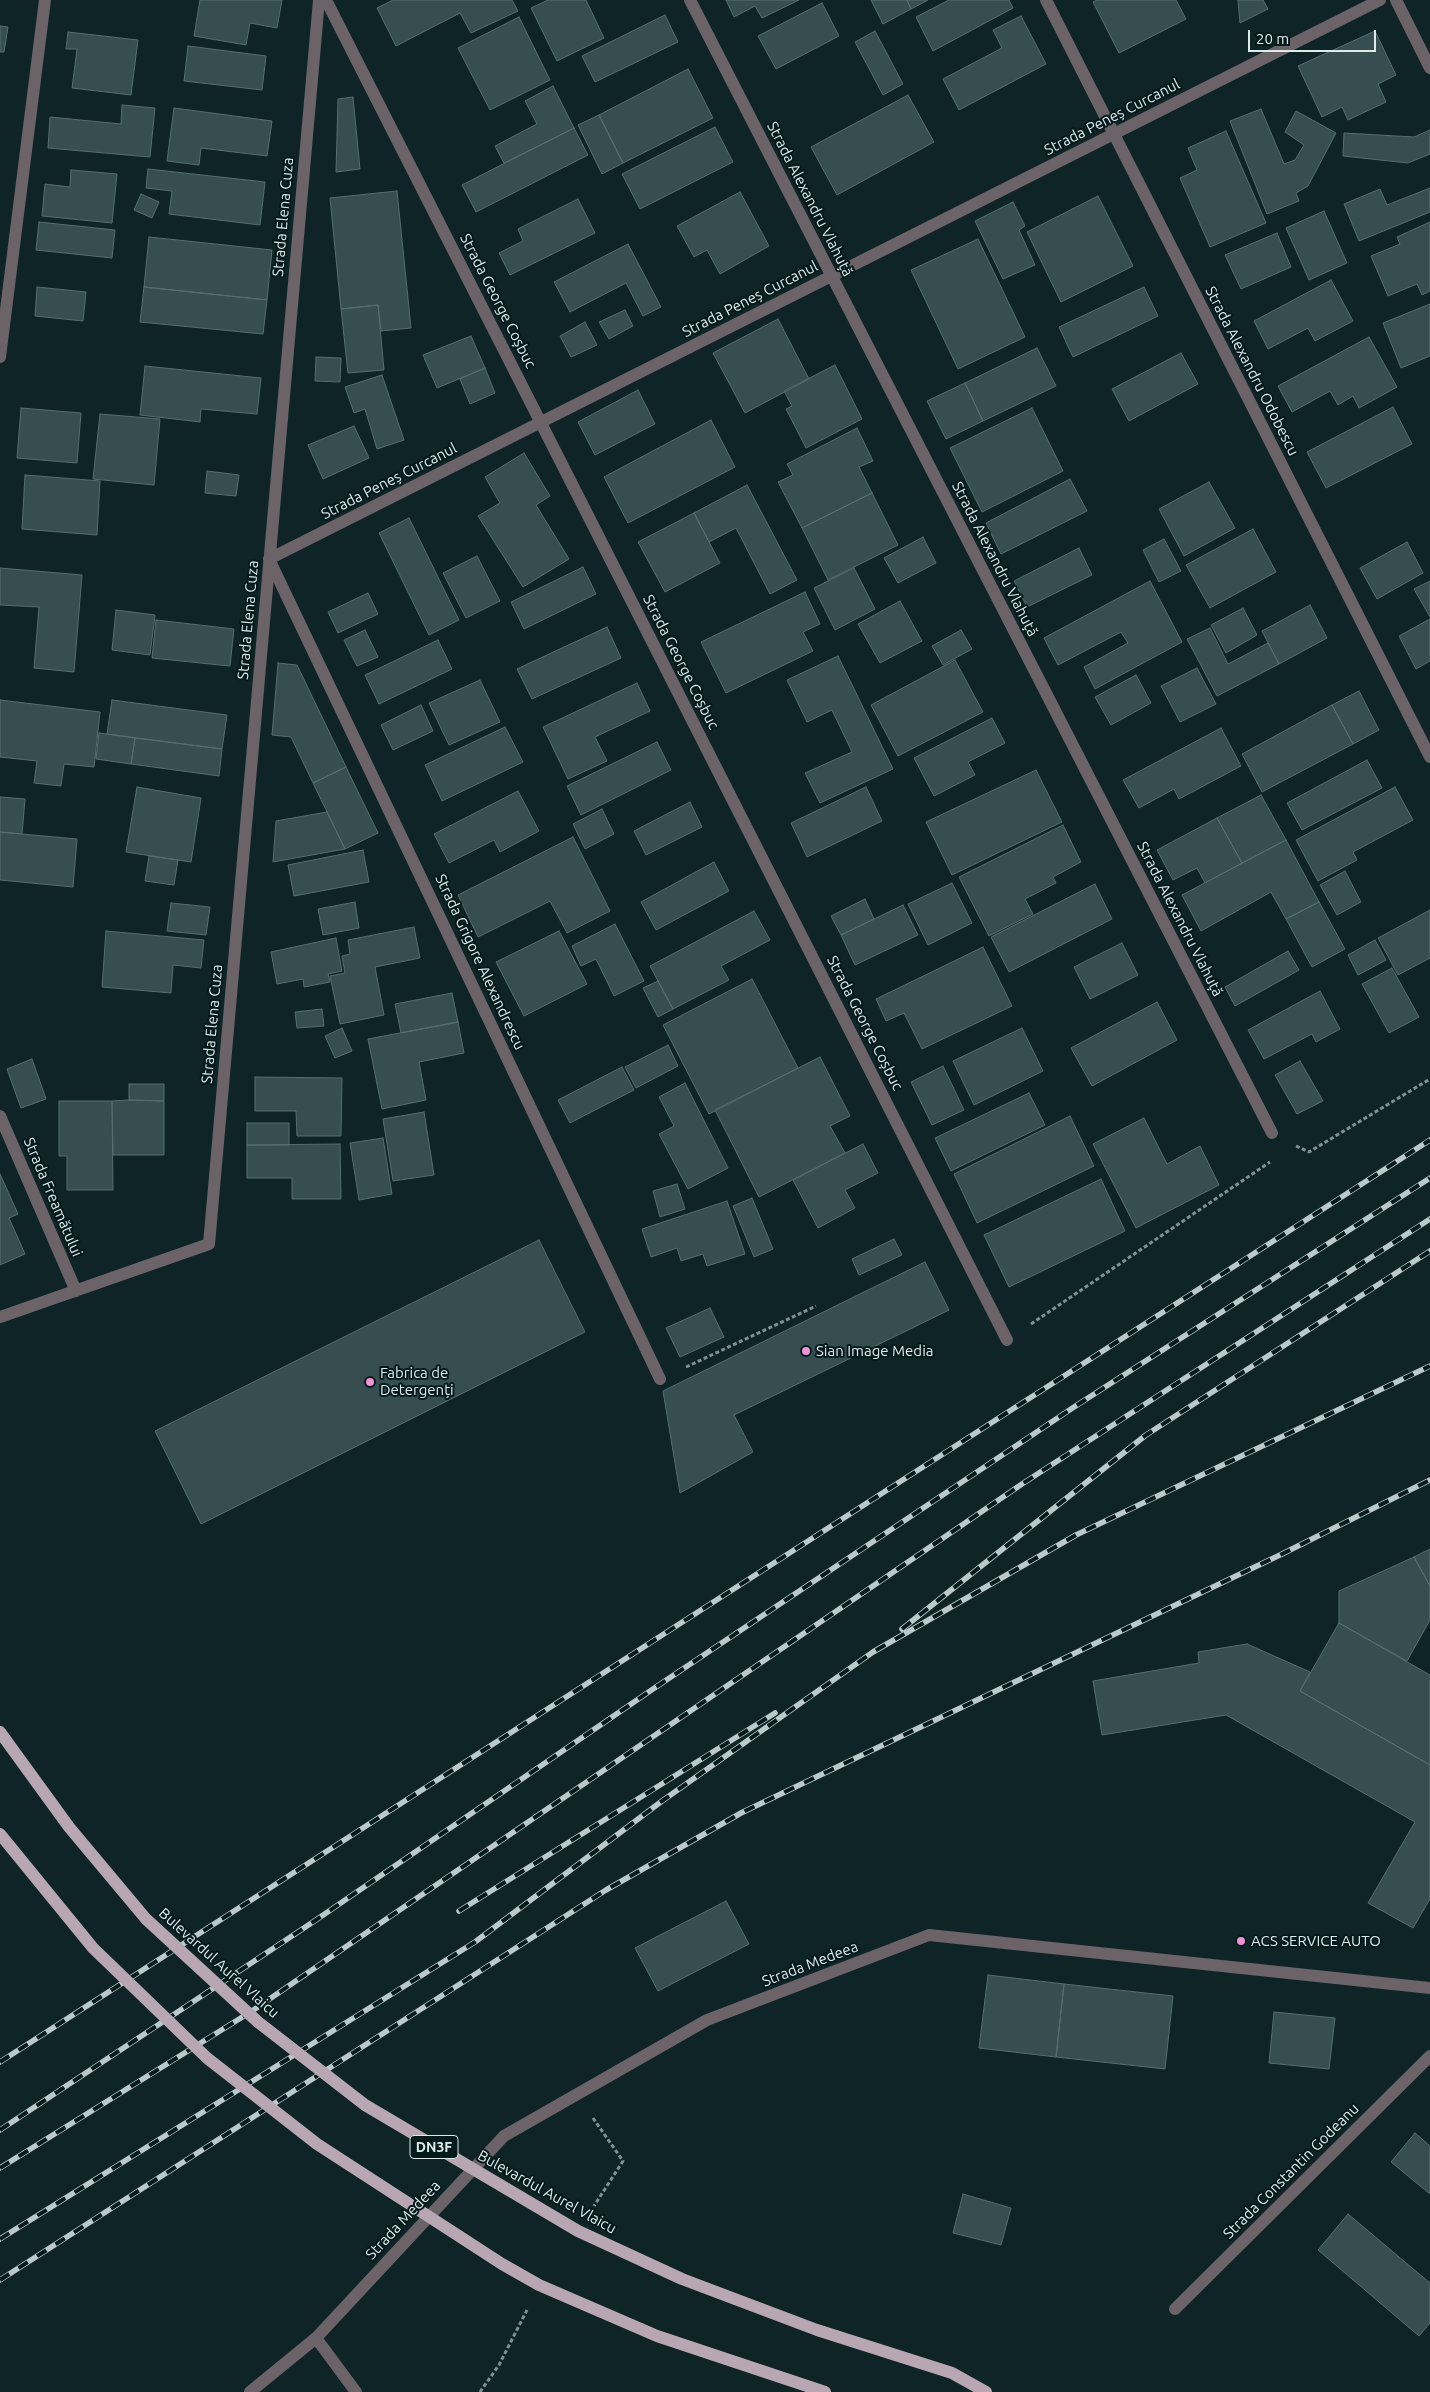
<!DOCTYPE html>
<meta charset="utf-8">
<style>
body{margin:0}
#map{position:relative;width:1430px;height:2392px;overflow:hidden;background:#0e2426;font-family:Ubuntu,sans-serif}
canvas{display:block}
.scale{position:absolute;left:1248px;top:30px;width:128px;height:22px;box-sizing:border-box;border:2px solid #deebed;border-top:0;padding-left:6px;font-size:15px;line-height:18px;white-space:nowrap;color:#deebed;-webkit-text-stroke:4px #051a1d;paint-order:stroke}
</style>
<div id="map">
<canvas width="1430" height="2392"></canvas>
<div class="scale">20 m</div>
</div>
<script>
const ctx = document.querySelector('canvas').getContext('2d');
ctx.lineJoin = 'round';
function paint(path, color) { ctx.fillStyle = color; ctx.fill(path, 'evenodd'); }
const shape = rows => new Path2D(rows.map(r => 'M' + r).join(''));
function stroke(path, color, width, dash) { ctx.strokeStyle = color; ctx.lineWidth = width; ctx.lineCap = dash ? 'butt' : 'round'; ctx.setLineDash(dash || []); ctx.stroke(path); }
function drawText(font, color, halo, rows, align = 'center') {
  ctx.font = font + ' Ubuntu,sans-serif'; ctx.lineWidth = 4; ctx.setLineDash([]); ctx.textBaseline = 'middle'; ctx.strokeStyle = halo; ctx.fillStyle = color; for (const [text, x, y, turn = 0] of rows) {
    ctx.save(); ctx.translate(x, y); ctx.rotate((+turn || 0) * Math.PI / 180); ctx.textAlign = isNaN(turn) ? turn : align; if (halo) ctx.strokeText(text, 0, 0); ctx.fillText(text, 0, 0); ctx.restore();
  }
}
const building = shape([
 [200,0,282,0,277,28,250,23,246,45,194,36,200,0],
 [393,0,512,0,518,11,471,33,460,13,396,46,377,8,393,0],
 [548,0,586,0,604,38,557,61,531,8,548,0],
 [726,0,799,0,762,18,755,6,734,17,726,0],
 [871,0,907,0,911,9,883,24,871,0],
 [907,0,928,0,911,9,907,0],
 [949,0,1009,0,1013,8,933,51,916,17,949,0],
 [1097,0,1176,0,1186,19,1119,53,1093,2,1097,0],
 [1238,0,1263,0,1268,9,1240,23,1238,0],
 [822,3,839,36,776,69,758,36,822,3],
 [665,15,678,42,595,82,582,56,665,15],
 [1021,16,1046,64,959,110,943,79,1002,48,993,30,1021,16],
 [519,17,550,80,490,110,458,48,519,17],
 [0,26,8,27,4,52,0,52,0,26],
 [875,31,903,84,883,95,855,42,875,31],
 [1375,31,1396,75,1378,84,1386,102,1348,120,1342,107,1322,117,1298,66,1375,31],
 [68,32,138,40,131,95,72,88,77,49,66,49,68,32],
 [188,46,266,56,262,90,184,81,188,46],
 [688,69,713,118,623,163,599,115,688,69],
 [553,86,574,128,504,163,495,146,537,124,525,101,553,86],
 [908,95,934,142,837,195,811,147,908,95],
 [353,97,360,169,336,172,338,99,353,97],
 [122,105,155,108,150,157,48,148,50,117,121,124,122,105],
 [174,108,272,121,267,156,201,148,199,165,167,161,174,108],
 [1261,109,1284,164,1295,160,1304,145,1285,132,1296,111,1336,133,1308,186,1296,193,1299,201,1267,214,1230,121,1261,109],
 [599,115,623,163,602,174,578,125,599,115],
 [715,127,733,162,640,209,622,174,715,127],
 [574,128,588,155,476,212,462,185,574,128],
 [1430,130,1430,154,1408,163,1343,156,1344,133,1414,137,1430,130],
 [1226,131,1266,223,1210,247,1180,178,1197,170,1188,148,1226,131],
 [148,169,265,182,260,225,169,214,172,191,146,188,148,169],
 [71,170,117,174,112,223,42,216,45,184,70,187,71,170],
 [1430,188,1430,212,1359,241,1344,204,1380,189,1387,205,1430,188],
 [397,191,411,328,381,331,378,305,341,309,330,198,397,191],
 [740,192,769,246,720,274,707,250,694,257,677,226,740,192],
 [141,194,159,202,152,218,134,210,141,194],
 [1098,196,1133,266,1061,302,1027,232,1098,196],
 [578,199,595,233,510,275,499,253,523,241,518,229,578,199],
 [1013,202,1025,226,1019,230,1035,265,1003,279,975,221,1013,202],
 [1324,211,1347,263,1309,280,1286,228,1324,211],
 [39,222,115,230,112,258,36,250,39,222],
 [1430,222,1430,291,1422,295,1417,284,1388,296,1371,256,1400,244,1397,237,1430,222],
 [1277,233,1291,267,1241,289,1225,255,1277,233],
 [149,237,272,250,267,300,144,287,149,237],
 [978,239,1025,337,958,369,911,270,978,239],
 [628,244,661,307,643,316,626,283,570,312,554,282,628,244],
 [1331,280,1353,321,1315,341,1308,328,1268,349,1254,321,1331,280],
 [37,287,86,292,83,321,35,316,37,287],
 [144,287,267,300,263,334,140,322,144,287],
 [1144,287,1158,316,1073,357,1059,327,1144,287],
 [1430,304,1430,356,1401,368,1383,323,1430,304],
 [378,305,384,370,348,373,341,309,378,305],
 [625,310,633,326,609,339,599,322,625,310],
 [778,319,809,379,745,413,713,353,778,319],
 [585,322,597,345,571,357,560,336,585,322],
 [471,336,485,368,437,388,423,355,471,336],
 [1369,337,1397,387,1359,408,1353,396,1338,405,1330,391,1292,412,1278,386,1369,337],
 [1037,348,1056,386,983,421,965,383,1037,348],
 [1181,353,1198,384,1129,421,1112,389,1181,353],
 [316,357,341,358,340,382,315,381,316,357],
 [835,365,862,419,806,448,786,409,792,406,784,391,835,365],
 [145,366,261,378,257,414,201,409,200,422,140,415,145,366],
 [485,368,495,393,470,404,460,379,485,368],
 [382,375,404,440,377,449,365,409,354,413,345,387,382,375],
 [965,383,983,421,946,439,927,401,965,383],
 [638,390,655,424,595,455,578,422,638,390],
 [1393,407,1412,444,1326,488,1307,452,1393,407],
 [21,408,81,413,77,463,17,458,21,408],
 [1032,408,1063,471,982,512,950,448,1032,408],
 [100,414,160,419,154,485,93,479,100,414],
 [711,420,735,467,628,523,604,477,711,420],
 [354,426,369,458,323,479,308,445,354,426],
 [857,428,873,461,859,467,872,493,802,528,778,482,793,475,787,464,857,428],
 [524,453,550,496,536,505,569,559,523,587,478,516,500,503,485,477,524,453],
 [207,471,239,475,236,496,205,493,207,471],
 [25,475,100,481,97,535,22,529,25,475],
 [1070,479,1087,511,1001,554,986,523,1070,479],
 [1209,482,1235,528,1184,556,1159,509,1209,482],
 [747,485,797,580,770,594,736,528,709,542,694,513,747,485],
 [872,493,898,545,828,580,802,528,872,493],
 [694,513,720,563,665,592,638,542,694,513],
 [409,518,459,620,429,635,379,533,409,518],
 [1253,529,1276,572,1210,608,1186,565,1253,529],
 [923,537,936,563,898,583,884,558,923,537],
 [1164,539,1181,571,1159,582,1143,550,1164,539],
 [1407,542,1423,573,1377,599,1360,568,1407,542],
 [1079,548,1092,575,1027,607,1014,581,1079,548],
 [477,556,500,601,466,618,443,573,477,556],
 [583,567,596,594,524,629,511,602,583,567],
 [0,568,82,575,74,672,34,668,39,607,0,605,0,568],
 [854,568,875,609,835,630,814,588,854,568],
 [1150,581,1182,642,1095,689,1084,667,1128,643,1121,632,1058,665,1044,638,1150,581],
 [1430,581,1430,617,1414,589,1430,581],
 [805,592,820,624,803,632,813,651,726,693,701,642,805,592],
 [368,593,378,614,338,633,328,612,368,593],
 [900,601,922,641,880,663,858,624,900,601],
 [1310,605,1327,638,1279,664,1262,631,1310,605],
 [1243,608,1257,635,1226,653,1211,625,1243,608],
 [116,610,155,615,150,655,112,650,116,610],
 [1430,619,1430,661,1416,669,1399,636,1430,619],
 [156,620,234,629,230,666,152,658,156,620],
 [607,627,621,658,532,699,517,669,607,627],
 [1210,628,1228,664,1268,643,1279,664,1217,696,1187,639,1210,628],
 [365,630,378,657,357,666,344,640,365,630],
 [961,630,972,649,943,665,932,646,961,630],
 [438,640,452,669,379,704,365,675,438,640],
 [838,656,893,769,820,803,805,773,852,752,832,710,807,722,787,680,838,656],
 [955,660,983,712,898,756,871,705,955,660],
 [278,663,297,665,346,767,313,783,291,737,272,735,278,663],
 [1197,668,1216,704,1180,722,1161,686,1197,668],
 [1136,675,1151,703,1111,725,1095,697,1136,675],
 [480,680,500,722,449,745,429,703,480,680],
 [637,683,650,711,595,737,607,761,568,779,543,727,637,683],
 [1359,691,1379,730,1353,744,1332,705,1359,691],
 [0,700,100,712,94,767,64,764,61,786,34,783,37,761,0,757,0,700],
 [112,700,227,715,222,749,107,734,112,700],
 [421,705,433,731,393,750,381,725,421,705],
 [1332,705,1353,744,1262,792,1242,754,1332,705],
 [992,718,1005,743,968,762,975,775,934,796,914,758,992,718],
 [505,727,523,762,442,801,425,765,505,727],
 [1221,728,1241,766,1179,799,1174,789,1139,808,1123,780,1221,728],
 [99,733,135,738,131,764,96,759,99,733],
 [135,738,222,749,219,776,131,764,135,738],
 [657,742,671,770,581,815,567,786,657,742],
 [1367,760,1382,788,1302,830,1287,803,1367,760],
 [346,767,378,833,345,849,313,783,346,767],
 [1036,770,1062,822,952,875,926,822,1036,770],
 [137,787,201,798,191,862,126,852,137,787],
 [866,787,882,821,807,857,791,823,866,787],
 [1395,787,1413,820,1353,852,1357,860,1318,881,1296,840,1395,787],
 [518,791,539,831,500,852,494,840,449,863,434,834,518,791],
 [1261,795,1286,840,1242,863,1217,818,1261,795],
 [0,797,25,799,22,834,0,832,0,797],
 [690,802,702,827,646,855,634,831,690,802],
 [602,809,614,834,585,849,573,824,602,809],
 [327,812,345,849,273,862,276,821,327,812],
 [1217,818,1242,863,1205,883,1197,868,1173,880,1157,850,1217,818],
 [1063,825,1081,862,1053,877,1056,883,1025,899,1033,914,989,936,959,877,1063,825],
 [0,832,77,839,73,887,0,880,0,832],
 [573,837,610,911,567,933,550,901,478,937,458,895,573,837],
 [1286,840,1319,902,1286,919,1271,892,1201,931,1182,895,1286,840],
 [363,850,369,882,294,896,288,865,363,850],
 [149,856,178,860,174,885,145,881,149,856],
 [714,862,729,891,656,930,641,902,714,862],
 [1345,871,1361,902,1337,915,1320,885,1345,871],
 [952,883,972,923,928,945,908,904,952,883],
 [1095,884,1112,919,1009,972,991,937,1095,884],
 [865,899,874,919,841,935,831,916,865,899],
 [355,902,359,928,323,935,318,909,355,902],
 [1319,902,1345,949,1312,967,1286,919,1319,902],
 [171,903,210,907,206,935,167,931,171,903],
 [903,905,918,935,855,965,841,935,903,905],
 [1430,910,1430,958,1398,975,1378,938,1430,910],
 [754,911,770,940,721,966,729,980,673,1009,650,966,754,911],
 [615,924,644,981,614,996,596,959,581,966,572,946,615,924],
 [414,927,420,958,375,967,384,1015,340,1024,330,976,345,973,342,956,350,954,348,940,414,927],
 [106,931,204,940,201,968,173,965,171,993,102,987,106,931],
 [559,931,587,984,524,1016,496,962,559,931],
 [336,938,342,971,328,974,330,982,304,987,303,979,277,984,271,952,336,938],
 [1375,940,1386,960,1358,975,1348,955,1375,940],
 [1122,943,1138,975,1090,999,1074,967,1122,943],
 [983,947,1012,1006,922,1049,904,1013,886,1021,876,999,983,947],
 [1288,951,1299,970,1235,1006,1225,987,1288,951],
 [1392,968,1419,1017,1389,1033,1362,984,1392,968],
 [752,979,798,1068,709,1114,663,1025,752,979],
 [658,981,673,1009,658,1017,643,988,658,981],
 [1320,991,1340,1029,1316,1042,1312,1034,1264,1059,1248,1030,1320,991],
 [452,993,458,1022,401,1033,395,1004,452,993],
 [1157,1002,1177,1040,1092,1086,1071,1048,1157,1002],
 [322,1009,324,1026,297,1028,295,1012,322,1009],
 [458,1022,464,1053,419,1062,426,1100,382,1109,368,1039,458,1022],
 [342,1028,352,1051,335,1058,325,1036,342,1028],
 [1022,1028,1043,1071,974,1105,953,1061,1022,1028],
 [668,1045,678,1066,636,1088,625,1067,668,1045],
 [820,1057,850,1116,830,1126,845,1153,759,1197,715,1110,820,1057],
 [32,1059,46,1099,21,1108,7,1069,32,1059],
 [1300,1061,1323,1101,1297,1114,1275,1075,1300,1061],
 [943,1066,964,1110,932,1125,911,1082,943,1066],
 [622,1067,634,1090,570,1123,558,1100,622,1067],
 [255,1077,342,1078,341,1136,297,1136,296,1111,255,1111,255,1077],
 [685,1083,728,1168,688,1189,659,1134,674,1126,659,1097,685,1083],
 [129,1084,164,1084,164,1101,129,1100,129,1084],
 [1029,1093,1045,1125,951,1171,935,1138,1029,1093],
 [129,1100,164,1101,164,1155,113,1155,112,1101,129,1100],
 [59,1101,112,1101,113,1190,67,1190,67,1156,59,1156,59,1101],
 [424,1112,434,1175,393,1181,383,1119,424,1112],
 [1070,1116,1094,1166,977,1223,954,1174,1070,1116],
 [1144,1118,1167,1164,1200,1146,1219,1185,1136,1228,1093,1144,1144,1118],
 [247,1123,289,1123,289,1145,247,1145,247,1123],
 [383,1138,392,1194,359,1200,350,1143,383,1138],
 [340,1144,341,1199,292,1199,292,1178,247,1178,247,1145,340,1144],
 [863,1144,878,1173,845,1190,855,1208,818,1228,793,1180,863,1144],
 [0,1174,18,1214,9,1218,25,1254,0,1265,0,1174],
 [1101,1179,1125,1231,1009,1287,984,1235,1101,1179],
 [677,1184,685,1209,660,1217,653,1191,677,1184],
 [752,1198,773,1249,754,1257,733,1206,752,1198],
 [727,1201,745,1254,707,1266,703,1254,681,1261,677,1248,651,1257,642,1229,727,1201],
 [894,1239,902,1255,859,1275,852,1259,894,1239],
 [539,1240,585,1332,201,1524,155,1431,539,1240],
 [925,1262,949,1310,734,1415,753,1452,680,1493,663,1391,925,1262],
 [710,1308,724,1337,680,1357,666,1328,710,1308],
 [1430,1549,1430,1586,1414,1557,1430,1549],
 [1414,1557,1430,1586,1430,1620,1407,1661,1339,1623,1339,1591,1414,1557],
 [1339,1623,1430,1675,1430,1765,1300,1691,1339,1623],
 [1247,1644,1310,1672,1300,1691,1430,1765,1430,1899,1413,1928,1368,1903,1415,1822,1226,1715,1102,1735,1093,1681,1199,1663,1198,1652,1247,1644],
 [726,1901,749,1944,658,1991,635,1948,726,1901],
 [988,1975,1064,1984,1056,2057,979,2048,988,1975],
 [1064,1984,1173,1996,1165,2069,1056,2057,1064,1984],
 [1274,2012,1335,2018,1329,2069,1269,2063,1274,2012],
 [1415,2133,1430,2146,1430,2194,1391,2162,1415,2133],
 [963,2194,1011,2208,1001,2245,953,2233,963,2194],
 [1348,2214,1430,2283,1430,2323,1419,2336,1318,2250,1348,2214]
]);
paint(building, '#374e50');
stroke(building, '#576e71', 1);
stroke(shape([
 [1296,1146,1309,1152,1430,1079],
 [1031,1324,1270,1162],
 [686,1367,816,1306],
 [593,2118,623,2161,594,2206],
 [480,2392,499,2365,527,2310]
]), '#809193', 3, [4, 2.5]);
stroke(shape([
 [250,2392,316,2338]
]), '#6b6368', 12);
stroke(shape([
 [326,0,1007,1340],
 [690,0,1272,1133],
 [1046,0,1430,757],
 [1396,0,1430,68],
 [0,357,45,0],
 [0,1116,76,1291],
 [0,1317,209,1244,319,0],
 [660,1379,269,559,1380,0],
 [1175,2309,1430,2056],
 [356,2392,316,2338,504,2136,707,2020,929,1935,1430,1988]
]), '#6b6368', 12);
const rail = shape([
 [902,1629,1146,1435,1430,1251],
 [459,1911,775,1713],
 [0,2062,1430,1140],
 [0,2130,313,1922,653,1689,1074,1407,1430,1178],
 [0,2168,252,2011,1022,1484,1430,1219],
 [0,2239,475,1942,662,1801,873,1652,1076,1535,1430,1366],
 [0,2280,606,1890,741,1813,1282,1554,1430,1480]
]);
stroke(rail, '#bac9cb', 5.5);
stroke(rail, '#051a1d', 4, [11]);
stroke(shape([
 [0,1732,69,1827,146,1919,258,2022,365,2105,578,2231,682,2279,817,2330,952,2373,986,2392],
 [0,1834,93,1948,207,2058,317,2144,502,2264,539,2285,657,2336,825,2392]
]), '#b8a7b2', 12);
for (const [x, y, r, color] of [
 [806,1351,5,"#f491d4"],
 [370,1382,5,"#f491d4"],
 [1241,1941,5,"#f491d4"]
]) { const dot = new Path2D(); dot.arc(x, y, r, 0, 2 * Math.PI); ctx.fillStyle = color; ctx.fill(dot); stroke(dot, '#051a1d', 2); }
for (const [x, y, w] of [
 [434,2147,48]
]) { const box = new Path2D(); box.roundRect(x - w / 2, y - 11.5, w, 23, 4); ctx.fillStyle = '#051a1d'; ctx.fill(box); stroke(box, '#deebed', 1); }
drawText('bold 14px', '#deebed', null, [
 ["DN3F",434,2147]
]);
drawText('15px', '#deebed', '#051a1d', [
 ["Strada Peneș Curcanul",1112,117,-27],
 ["Strada Alexandru Vlahuță",810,199,63],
 ["Strada Elena Cuza",283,217,-85],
 ["Strada Peneș Curcanul",750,299,-27],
 ["Strada George Coșbuc",498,301,63],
 ["Strada Alexandru Odobescu",1252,371,63],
 ["Strada Peneș Curcanul",389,481,-27],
 ["Strada Alexandru Vlahuță",995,559,63],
 ["Strada Elena Cuza",248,620,-85],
 ["Strada George Coșbuc",681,662,63],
 ["Strada Alexandru Vlahuță",1180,919,63],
 ["Strada Grigore Alexandrescu",480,962,65],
 ["Strada George Coșbuc",865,1023,63],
 ["Strada Elena Cuza",212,1024,-85],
 ["Strada Freamătului",53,1197,67],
 ["Bulevardul Aurel Vlaicu",219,1963,42],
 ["Strada Medeea",810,1964,-21],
 ["Strada Constantin Godeanu",1291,2171,-45],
 ["Bulevardul Aurel Vlaicu",547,2192,29],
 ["Strada Medeea",403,2220,-47]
]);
drawText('15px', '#deebed', '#051a1d', [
 ["Sian Image Media",816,1351],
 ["Fabrica de",380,1373],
 ["Detergenți",380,1390],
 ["ACS SERVICE AUTO",1251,1941]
], 'left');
</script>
